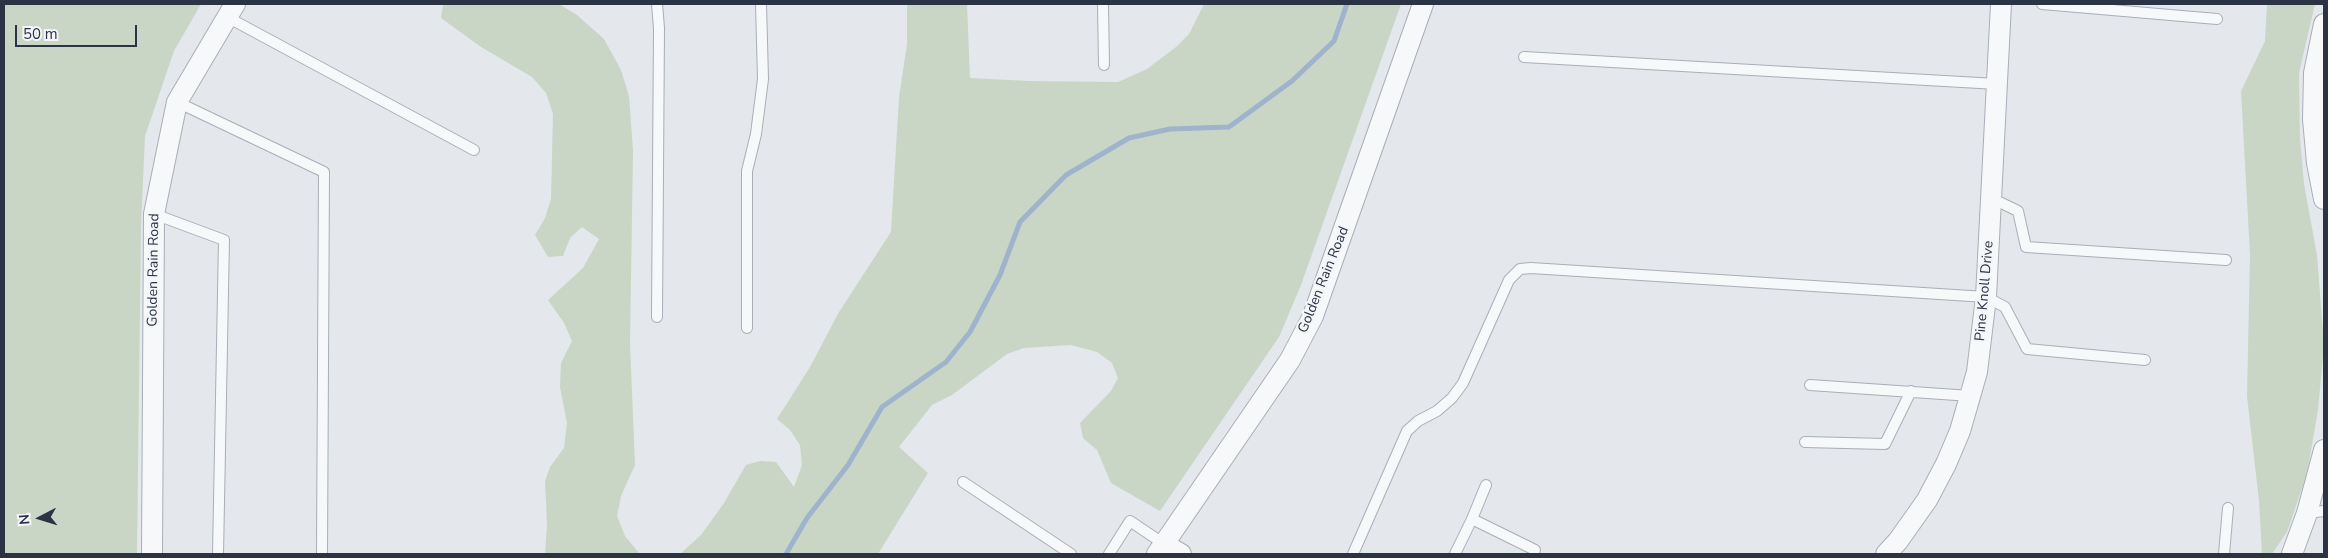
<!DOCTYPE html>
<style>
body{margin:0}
#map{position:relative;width:2328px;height:558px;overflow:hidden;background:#e4e7ec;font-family:"Nunito Sans",sans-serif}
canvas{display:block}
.frame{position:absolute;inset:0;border:5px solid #2b3445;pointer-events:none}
.north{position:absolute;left:15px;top:493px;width:50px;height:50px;-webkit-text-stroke:4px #f4f6f9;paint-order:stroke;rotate:265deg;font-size:14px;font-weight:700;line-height:20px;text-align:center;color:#2b3445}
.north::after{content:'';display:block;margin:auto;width:18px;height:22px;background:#2b3445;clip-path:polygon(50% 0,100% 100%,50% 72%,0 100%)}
.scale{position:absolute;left:15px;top:25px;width:122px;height:22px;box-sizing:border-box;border:2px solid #2b3445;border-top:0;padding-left:6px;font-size:15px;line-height:18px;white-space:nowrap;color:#2b3445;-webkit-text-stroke:4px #f4f6f9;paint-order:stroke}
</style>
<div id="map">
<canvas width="2328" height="558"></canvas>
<div class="frame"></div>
<div class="north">N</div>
<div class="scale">50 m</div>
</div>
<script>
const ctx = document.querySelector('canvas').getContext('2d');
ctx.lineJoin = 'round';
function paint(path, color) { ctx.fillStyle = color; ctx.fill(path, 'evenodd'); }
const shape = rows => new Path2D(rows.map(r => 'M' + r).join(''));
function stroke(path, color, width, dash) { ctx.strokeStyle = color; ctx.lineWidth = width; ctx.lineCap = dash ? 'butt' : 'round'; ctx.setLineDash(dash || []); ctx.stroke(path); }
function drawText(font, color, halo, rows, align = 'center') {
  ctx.font = font + ' "Nunito Sans",sans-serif'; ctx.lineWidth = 4.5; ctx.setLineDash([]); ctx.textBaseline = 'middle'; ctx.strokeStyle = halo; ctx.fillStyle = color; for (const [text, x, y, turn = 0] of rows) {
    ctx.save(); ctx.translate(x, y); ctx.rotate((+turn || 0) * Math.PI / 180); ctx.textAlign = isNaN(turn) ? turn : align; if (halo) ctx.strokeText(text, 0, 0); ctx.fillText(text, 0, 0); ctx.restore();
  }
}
paint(shape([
 [4,4,201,4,174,51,145,136,141,225,137,554,4,554],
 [443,4,559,4,577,15,604,39,621,70,629,96,633,151,630,343,635,465,621,496,617,516,625,536,639,553,643,554,545,554,547,524,545,481,550,467,564,448,567,423,560,387,561,363,572,341,564,323,548,300,583,268,599,239,582,227,570,238,563,256,548,257,535,235,545,218,551,199,553,114,546,93,532,77,481,47,441,18],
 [907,4,967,4,970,78,1029,81,1118,82,1147,69,1176,47,1189,34,1204,4,1401,4,1301,285,1279,337,1160,511,1111,483,1097,450,1083,438,1080,423,1111,391,1118,378,1112,363,1097,352,1071,345,1024,348,1007,354,952,395,932,405,899,447,928,473,878,554,680,554,701,535,724,503,746,465,760,461,776,462,794,487,802,465,800,445,790,430,777,419,810,367,839,312,891,232,899,97,907,44],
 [2267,4,2315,4,2299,73,2300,138,2304,184,2317,255,2324,345,2318,410,2307,474,2287,532,2272,554,2262,554,2259,501,2247,396,2250,255,2241,91,2265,41]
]), '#c9d6c5');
stroke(shape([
 [786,554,807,518,848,465,882,407,946,362,970,332,1000,275,1020,222,1066,175,1129,138,1170,129,1229,127,1292,81,1334,41,1347,4]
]), '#9fb4cc', 5);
const lane = shape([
 [1103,4,1104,65],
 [2042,4,2217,19],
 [227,17,474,150],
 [1524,57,1997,84],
 [177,102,324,172,322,554],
 [1991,198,2018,211,2026,247,2226,260],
 [154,214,224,240,218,554],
 [657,317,659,28,657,4],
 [747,328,747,171,756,134,763,79,761,4],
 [1810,385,1971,396],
 [1805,442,1885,444,1911,391],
 [963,482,1071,554],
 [2307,513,2324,511],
 [1472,519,1486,485],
 [1109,554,1130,521,1164,544],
 [1353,554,1407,431,1418,421,1437,411,1452,398,1463,383,1509,280,1520,269,1531,268,1986,297,2005,307,2027,349,2145,360],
 [1455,554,1472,519,1535,550],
 [2224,554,2228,508]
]);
const street = shape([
 [2324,24,2314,73,2313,119,2317,163,2324,199],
 [1164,544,1181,554],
 [152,554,154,214,177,102,235,4],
 [1157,554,1290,360,1313,316,1423,4],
 [1886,554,1898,541,1927,500,1946,464,1960,431,1977,372,1986,297,2001,4],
 [2292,554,2307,513,2324,450]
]);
stroke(lane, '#a9aeb7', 12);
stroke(street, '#a9aeb7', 22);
stroke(lane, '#f7f8fa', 10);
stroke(street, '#f7f8fa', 20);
drawText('14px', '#2b3445', '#f4f6f9', [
 ["Golden Rain Road",154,270,-89],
 ["Golden Rain Road",1324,280,-68],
 ["Pine Knoll Drive",1985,291,-85]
]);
</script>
